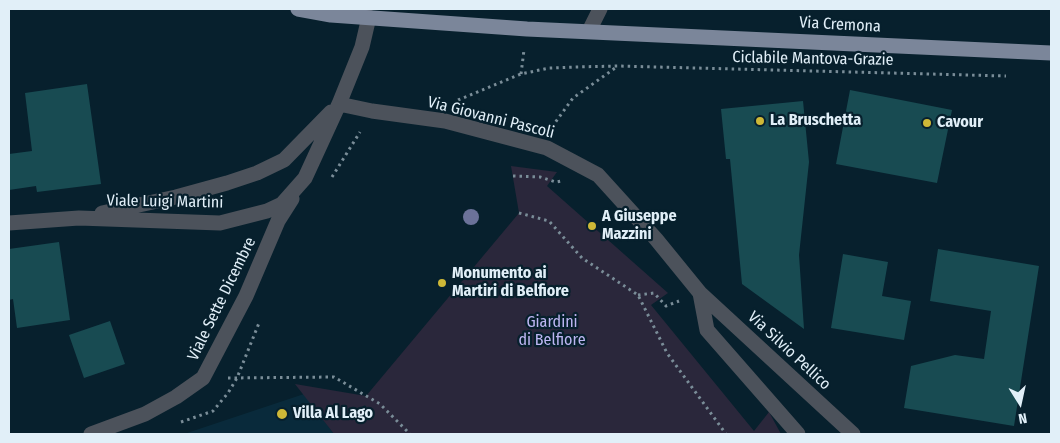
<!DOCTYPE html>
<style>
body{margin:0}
#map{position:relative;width:1060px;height:443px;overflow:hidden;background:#07202d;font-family:"Fira Sans Condensed",sans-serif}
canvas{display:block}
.frame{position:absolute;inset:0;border:10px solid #e1eff8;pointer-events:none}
.north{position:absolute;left:995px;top:378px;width:50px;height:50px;-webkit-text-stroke:4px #07202d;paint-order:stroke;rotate:170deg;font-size:14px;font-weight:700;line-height:20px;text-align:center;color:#e1eff8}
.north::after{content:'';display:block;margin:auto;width:18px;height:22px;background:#e1eff8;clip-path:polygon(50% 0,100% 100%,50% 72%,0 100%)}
</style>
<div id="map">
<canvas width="1060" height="443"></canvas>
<div class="frame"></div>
<div class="north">N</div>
</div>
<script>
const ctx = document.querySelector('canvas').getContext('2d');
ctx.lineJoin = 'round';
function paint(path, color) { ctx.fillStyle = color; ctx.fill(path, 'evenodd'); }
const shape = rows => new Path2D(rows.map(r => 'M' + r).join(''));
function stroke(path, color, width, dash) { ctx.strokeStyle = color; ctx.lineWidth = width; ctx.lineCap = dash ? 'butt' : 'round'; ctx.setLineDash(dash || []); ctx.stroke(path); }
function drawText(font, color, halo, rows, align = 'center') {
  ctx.font = font + ' "Fira Sans Condensed",sans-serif'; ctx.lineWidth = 4.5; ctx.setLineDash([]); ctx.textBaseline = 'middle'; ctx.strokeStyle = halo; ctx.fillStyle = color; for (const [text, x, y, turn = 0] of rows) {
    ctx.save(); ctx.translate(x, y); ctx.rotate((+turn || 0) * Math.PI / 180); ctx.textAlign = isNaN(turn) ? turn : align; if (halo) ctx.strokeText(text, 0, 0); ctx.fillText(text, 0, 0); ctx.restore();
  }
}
paint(shape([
 [304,394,334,434,184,434]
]), '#092a3b');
paint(shape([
 [511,166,557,172,547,186,668,293,651,305,754,431,769,412,781,434,334,434,295,384,366,396,519,213]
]), '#2a273b');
paint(shape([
 [87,84,101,184,37,192,36,186,9,190,9,154,32,151,25,93],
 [850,90,952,110,937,183,836,164],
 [803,101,809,162,799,255,804,329,742,284,730,159,726,159,721,109],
 [59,242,70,320,17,328,13,299,9,300,9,249],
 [938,249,1039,266,1014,426,904,408,911,366,955,355,984,359,991,311,930,301],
 [843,254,888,262,882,296,911,301,904,340,831,328],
 [110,321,125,364,84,378,69,335]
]), '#184b52');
stroke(shape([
 [521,74,524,50],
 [458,100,521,74,549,68,575,67,618,66,1006,76],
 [552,127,573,98,618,66],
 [513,176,540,177,556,182,561,181],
 [332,177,360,132],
 [519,213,549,221,582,258,638,295,667,353,726,434],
 [638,295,654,293,666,306,679,301],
 [228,378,334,377,380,404,410,434],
 [181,422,213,411,228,393,237,378,259,323]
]), '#7a8d98', 3, [2.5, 4]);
stroke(shape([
 [589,31,600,9],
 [339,104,372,111,445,121,547,148,598,175,656,239,700,293,707,330,798,434],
 [102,213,176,197,227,183,257,173,284,160,331,112],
 [9,223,79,218,220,223,267,211,282,204,305,178,339,104,362,47,369,17],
 [700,293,853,434],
 [91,434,145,414,176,397,203,378,246,296,278,221,292,199]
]), '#4c525b', 15);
stroke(shape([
 [298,9,331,15,527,29,1051,53]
]), '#7b869a', 15);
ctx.fillStyle = '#6b7299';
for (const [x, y] of [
 [471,217]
]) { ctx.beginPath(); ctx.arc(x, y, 8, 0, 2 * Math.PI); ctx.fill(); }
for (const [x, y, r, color] of [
 [760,121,5,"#ceb837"],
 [927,123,5,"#ceb837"],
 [592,226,5,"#ceb837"],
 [442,283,5,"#ceb837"],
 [282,414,6,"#ceb837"]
]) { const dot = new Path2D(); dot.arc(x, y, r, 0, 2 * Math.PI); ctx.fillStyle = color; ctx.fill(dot); stroke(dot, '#07202d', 2); }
drawText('16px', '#e1eff8', '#07202d', [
 ["Via Cremona",840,25,3],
 ["Ciclabile Mantova-Grazie",813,59,1],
 ["Via Giovanni Pascoli",491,118,14],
 ["Viale Luigi Martini",165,202,1],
 ["Viale Sette Dicembre",222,299,-64],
 ["Via Silvio Pellico",789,351,43]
]);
drawText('bold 16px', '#e1eff8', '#07202d', [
 ["La Bruschetta",770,121],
 ["Cavour",937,123],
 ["A Giuseppe",602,217],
 ["Mazzini",602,235],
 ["Monumento ai",452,274],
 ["Martiri di Belfiore",452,292],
 ["Villa Al Lago",293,414]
], 'left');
drawText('16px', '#bdb6f2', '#07202d', [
 ["Giardini",552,323],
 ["di Belfiore",552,341]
]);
</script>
